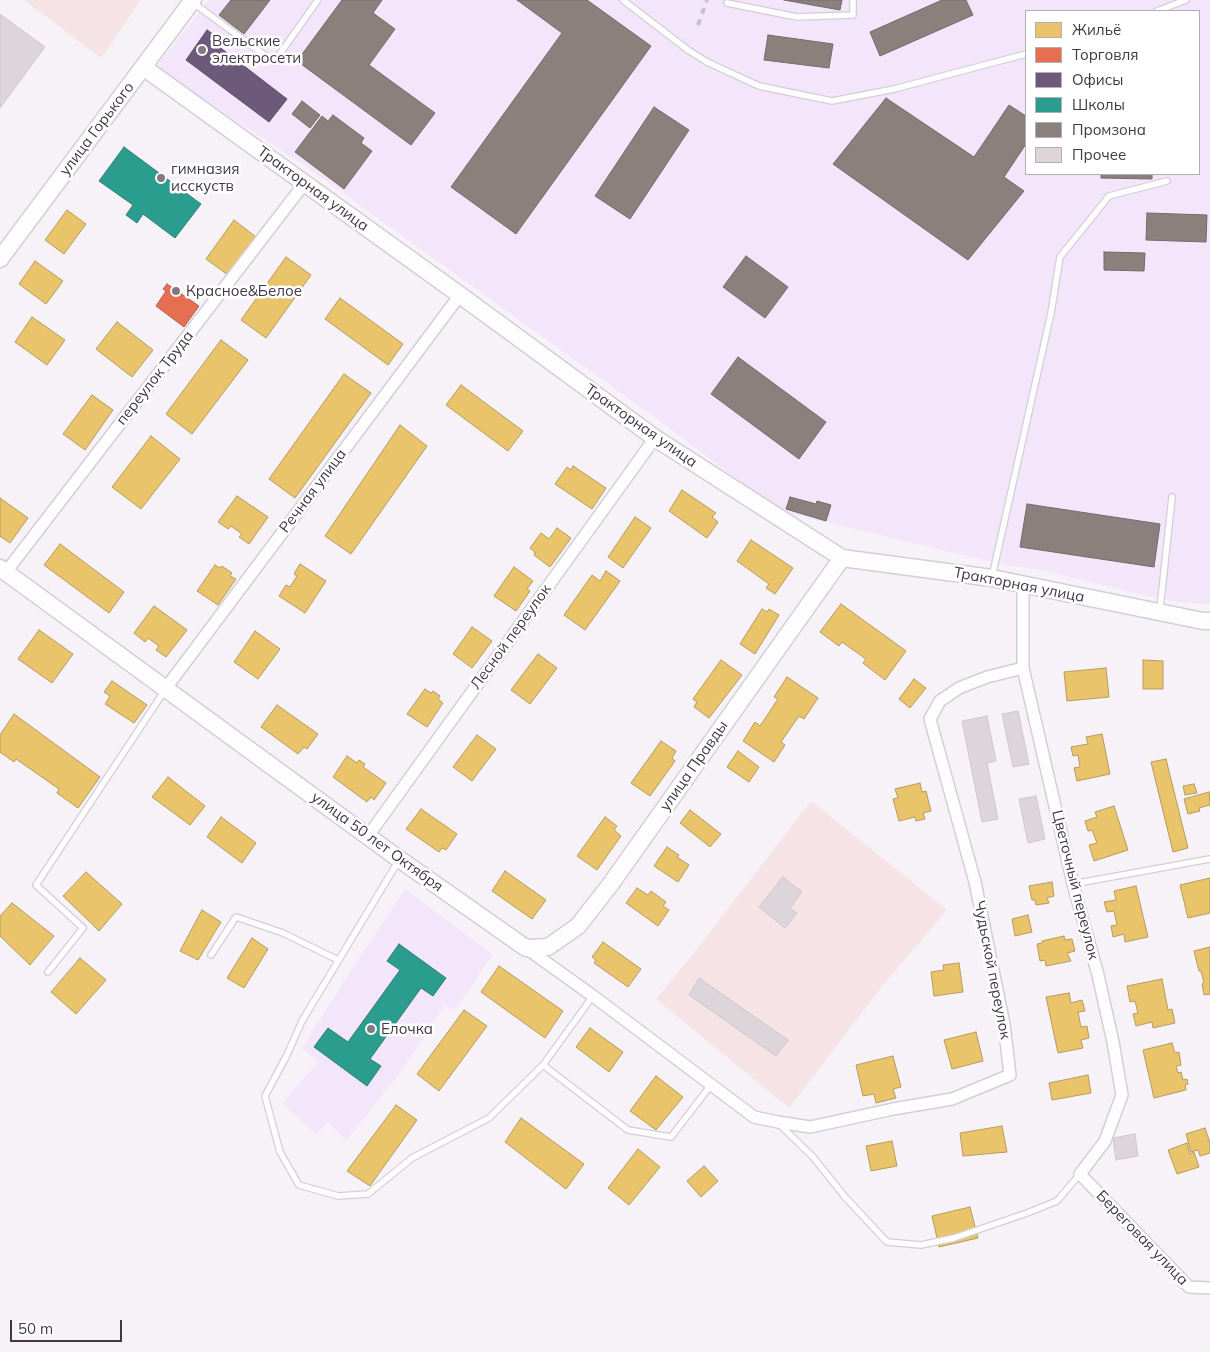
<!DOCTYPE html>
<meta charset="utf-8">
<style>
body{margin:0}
#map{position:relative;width:1210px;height:1352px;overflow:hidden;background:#f6f2f8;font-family:Mulish,sans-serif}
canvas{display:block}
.legend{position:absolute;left:1025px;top:10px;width:175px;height:165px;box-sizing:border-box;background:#fff;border:1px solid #b3afb4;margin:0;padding:6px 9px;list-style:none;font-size:15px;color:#403844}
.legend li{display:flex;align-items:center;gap:10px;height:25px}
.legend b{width:25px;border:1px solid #b3afb4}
.scale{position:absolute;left:10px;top:1320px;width:112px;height:22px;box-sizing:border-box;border:2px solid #403844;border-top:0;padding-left:6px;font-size:15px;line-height:18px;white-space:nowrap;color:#403844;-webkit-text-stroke:4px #fff;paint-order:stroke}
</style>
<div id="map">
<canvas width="1210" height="1352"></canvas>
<ul class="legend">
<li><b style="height:14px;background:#e9c46a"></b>Жильё</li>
<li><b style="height:14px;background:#e76f51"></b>Торговля</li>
<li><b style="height:14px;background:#6d597a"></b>Офисы</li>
<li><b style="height:14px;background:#2a9d8f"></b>Школы</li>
<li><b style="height:14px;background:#8a817c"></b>Промзона</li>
<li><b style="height:14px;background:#ded5db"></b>Прочее</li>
</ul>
<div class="scale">50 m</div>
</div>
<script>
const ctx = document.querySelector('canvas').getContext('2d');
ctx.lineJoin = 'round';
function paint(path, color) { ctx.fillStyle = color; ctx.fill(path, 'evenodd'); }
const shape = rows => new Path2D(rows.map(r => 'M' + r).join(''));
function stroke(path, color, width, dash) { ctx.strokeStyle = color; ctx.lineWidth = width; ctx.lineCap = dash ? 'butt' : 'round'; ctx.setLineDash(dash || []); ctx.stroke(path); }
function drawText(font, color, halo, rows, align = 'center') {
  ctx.font = font + ' Mulish,sans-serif'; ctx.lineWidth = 5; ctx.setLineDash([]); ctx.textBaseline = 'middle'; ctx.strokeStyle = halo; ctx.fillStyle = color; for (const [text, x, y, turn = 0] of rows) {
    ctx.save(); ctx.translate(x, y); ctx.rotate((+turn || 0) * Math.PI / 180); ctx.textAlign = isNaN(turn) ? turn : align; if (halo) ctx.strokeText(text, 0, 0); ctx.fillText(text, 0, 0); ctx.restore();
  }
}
paint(shape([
 [209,0,1210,0,1210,604,1185,603,1151,597,1041,570,1005,565,779,511,661,422,298,161,155,68],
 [1026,11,1199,11,1199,174,1026,174],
 [405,889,493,955,454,1011,445,1005,397,1077,346,1141,328,1123,316,1135,282,1103,318,1062,302,1048,355,964]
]), '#f4e6fa');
paint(shape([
 [24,0,141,0,101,58],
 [811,801,947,910,883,985,789,1108,656,999,694,953]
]), '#f5e3e5');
const homes = shape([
 [67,210,86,224,64,254,45,240,67,210],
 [234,220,256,237,228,275,206,259,234,220],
 [286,257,311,275,266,338,241,320,286,257],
 [35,261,63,281,46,304,19,284,35,261],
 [340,298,403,344,388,365,325,319,340,298],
 [32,317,65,340,47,365,15,342,32,317],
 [117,322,153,350,132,377,96,349,117,322],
 [221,340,248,360,192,434,166,414,221,340],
 [344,374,371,393,295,498,269,479,344,374],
 [461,385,523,431,508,451,446,405,461,385],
 [92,395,113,410,85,450,63,434,92,395],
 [400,425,427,446,351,554,325,536,400,425],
 [151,436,180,459,141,509,112,487,151,436],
 [573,466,606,488,592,509,555,484,567,467,571,470,573,466],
 [682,490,716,513,712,517,718,522,707,538,669,511,682,490],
 [237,496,268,517,249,544,239,537,242,534,231,526,228,529,218,522,237,496],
 [0,498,28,518,10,543,0,536,0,498],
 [635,517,651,528,623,568,608,557,635,517],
 [557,528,571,538,550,567,534,555,535,552,530,548,541,533,549,539,557,528],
 [751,540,793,568,775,594,766,588,769,584,737,561,751,540],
 [60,544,124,592,109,613,44,565,60,544],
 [300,564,326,581,305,613,279,596,286,585,290,587,297,576,294,574,300,564],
 [215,565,220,568,222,566,232,573,230,576,236,579,218,605,197,591,215,565],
 [514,567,533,581,527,589,530,591,516,611,494,596,514,567],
 [606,571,620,581,585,630,564,615,592,575,600,581,606,571],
 [841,604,906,651,885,680,863,663,866,659,842,642,839,646,820,632,841,604],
 [154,606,187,630,166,657,156,650,159,646,148,638,145,642,134,633,154,606],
 [762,609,767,612,769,609,779,615,755,654,740,644,762,609],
 [472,627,492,641,472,668,453,654,472,627],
 [39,630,73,654,52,683,18,659,39,630],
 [255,631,280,649,258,679,234,662,255,631],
 [538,654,557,668,530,704,511,690,538,654],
 [721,660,742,675,709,718,694,707,697,702,693,699,721,660],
 [1143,660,1163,661,1163,689,1143,689,1143,660],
 [1106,668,1109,697,1067,701,1064,672,1106,668],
 [787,677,818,698,804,719,799,716,781,742,785,745,774,762,743,741,755,722,760,726,778,699,774,697,787,677],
 [914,679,926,688,910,708,899,699,914,679],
 [112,681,147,705,134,723,105,704,110,696,104,692,112,681],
 [425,689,431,693,433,691,440,696,438,699,443,703,427,727,407,714,425,689],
 [277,705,318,734,307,749,304,747,298,754,261,727,277,705],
 [14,714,100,777,78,808,57,793,59,789,16,759,14,762,0,752,0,735,14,714],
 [1102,734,1110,774,1077,781,1074,768,1080,767,1078,755,1073,756,1071,747,1088,744,1086,737,1102,734],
 [477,735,496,749,472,781,453,767,477,735],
 [661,741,676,751,672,758,675,761,650,796,631,783,661,741],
 [738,751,759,767,749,782,727,767,738,751],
 [347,756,357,763,359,760,365,764,363,767,386,783,374,800,371,797,367,802,333,777,347,756],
 [1166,759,1188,848,1173,852,1151,762,1166,759],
 [168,777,205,806,190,825,152,797,168,777],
 [920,783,922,792,926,791,931,811,923,813,925,819,916,821,915,817,899,821,893,799,898,798,895,789,920,783],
 [1194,784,1197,793,1185,795,1183,786,1194,784],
 [1209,792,1210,805,1199,808,1200,811,1188,814,1184,799,1209,792],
 [1114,806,1128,850,1094,861,1089,845,1097,843,1092,830,1088,831,1085,821,1097,817,1095,812,1114,806],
 [421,809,457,834,446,850,442,848,439,852,406,829,421,809],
 [690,810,721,834,710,847,680,823,690,810],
 [221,817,256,843,242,863,207,837,221,817],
 [605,817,617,826,614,830,621,836,597,870,577,856,605,817],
 [667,847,679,855,677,857,689,865,678,882,654,866,667,847],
 [505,871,546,900,532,919,492,891,505,871],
 [86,872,122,904,99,931,63,896,86,872],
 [1210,878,1210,913,1188,918,1180,885,1210,878],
 [1052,882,1054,896,1047,898,1049,903,1036,905,1035,900,1032,900,1029,886,1052,882],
 [1136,886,1148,937,1125,942,1124,934,1113,937,1111,926,1117,925,1114,911,1107,912,1104,902,1116,900,1114,891,1136,886],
 [637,888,648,895,651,891,666,902,663,906,669,910,658,926,626,903,637,888],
 [12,903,54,936,30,965,0,936,0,916,12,903],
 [202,910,221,922,198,960,180,951,202,910],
 [1028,915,1032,932,1015,936,1012,919,1028,915],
 [1064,936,1065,940,1072,939,1075,951,1067,953,1071,961,1046,966,1045,960,1040,961,1037,944,1042,943,1042,941,1064,936],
 [252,938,268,949,244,988,227,978,252,938],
 [603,942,641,969,628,987,594,963,596,960,592,957,603,942],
 [1210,947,1210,994,1204,995,1202,984,1204,983,1201,971,1199,971,1194,951,1210,947],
 [80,958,106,980,76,1014,51,992,80,958],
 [959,963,963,992,934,996,931,972,944,970,943,965,959,963],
 [499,966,563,1011,545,1038,481,992,499,966],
 [1162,979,1168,1010,1172,1009,1175,1023,1153,1028,1152,1022,1136,1026,1133,1014,1138,1013,1135,1001,1130,1002,1127,986,1162,979],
 [1069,993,1071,1003,1082,1000,1085,1011,1078,1012,1081,1027,1087,1026,1089,1038,1081,1040,1083,1048,1058,1053,1046,997,1069,993],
 [464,1010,487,1026,439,1091,417,1074,464,1010],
 [590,1028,623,1052,609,1072,576,1047,590,1028],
 [976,1032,983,1061,952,1069,944,1040,976,1032],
 [1172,1043,1175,1053,1179,1052,1181,1065,1176,1066,1178,1073,1181,1072,1183,1080,1187,1079,1188,1084,1185,1085,1186,1090,1154,1098,1143,1050,1172,1043],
 [893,1056,901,1087,893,1089,896,1098,876,1103,874,1094,863,1096,856,1065,893,1056],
 [1088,1075,1091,1093,1052,1100,1049,1083,1088,1075],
 [656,1076,683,1097,656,1130,630,1111,656,1076],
 [396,1105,417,1120,370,1186,347,1171,396,1105],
 [521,1118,584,1164,566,1189,505,1142,521,1118],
 [1002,1126,1007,1152,963,1156,960,1133,1002,1126],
 [1205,1128,1210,1143,1210,1153,1200,1156,1198,1150,1191,1152,1186,1134,1205,1128],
 [892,1141,897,1166,871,1171,866,1146,892,1141],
 [1187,1143,1190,1154,1194,1152,1199,1167,1177,1174,1168,1150,1187,1143],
 [638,1149,660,1167,629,1205,608,1188,638,1149],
 [704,1166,718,1181,701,1197,687,1181,704,1166],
 [970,1207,978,1238,939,1247,932,1216,970,1207]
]);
paint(homes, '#e9c46a');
stroke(homes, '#b69a5f', 1);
const shops = shape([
 [167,284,199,306,184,327,156,306,166,291,163,289,167,284]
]);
paint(shops, '#e76f51');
stroke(shops, '#b55e4d', 1);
const offices = shape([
 [207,30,213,34,209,39,287,99,269,122,186,60,207,30]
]);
paint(offices, '#6d597a');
stroke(offices, '#604f6a', 1);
const schools = shape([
 [124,147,201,204,175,238,143,214,137,223,126,215,133,205,99,181,124,147],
 [399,944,446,978,433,996,421,988,370,1059,381,1066,367,1086,314,1047,328,1028,348,1042,400,970,387,961,399,944]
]);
paint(schools, '#2a9d8f');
stroke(schools, '#317f78', 1);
const industry = shape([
 [231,0,270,0,244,34,219,15,231,0],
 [342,0,382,0,373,13,395,29,369,65,435,113,411,145,297,61,342,0],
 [517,0,587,0,651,46,516,234,451,187,562,33,517,0],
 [784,0,842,0,840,10,784,0],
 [942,0,966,0,973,15,880,56,870,32,942,0],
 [768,35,833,44,829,68,764,60,768,35],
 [886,98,974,157,1009,105,1026,116,1026,144,1004,177,1024,191,968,260,833,164,886,98],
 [302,101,320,115,310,128,292,114,302,101],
 [654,107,689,130,630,219,595,196,654,107],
 [333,115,364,138,361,143,372,151,344,189,295,152,322,116,328,121,333,115],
 [1101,174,1152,174,1152,179,1101,178,1101,174],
 [1147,213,1207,215,1206,242,1146,240,1147,213],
 [1104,252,1145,253,1144,271,1104,270,1104,252],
 [746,256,788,287,765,318,723,287,746,256],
 [738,357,826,422,799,459,711,394,738,357],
 [790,497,816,504,817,501,831,505,826,521,786,509,790,497],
 [1027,504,1160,524,1154,567,1020,547,1027,504]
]);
paint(industry, '#8a817c');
stroke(industry, '#746b6b', 1);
const building = shape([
 [0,14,45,47,0,108,0,14],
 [1018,711,1029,764,1013,767,1002,714,1018,711],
 [987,716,996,761,987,763,998,819,982,822,962,721,987,716],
 [1036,796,1045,839,1028,843,1019,799,1036,796],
 [783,877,802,892,790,908,797,913,785,928,759,907,783,877],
 [699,978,788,1040,776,1056,689,995,699,978],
 [1135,1134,1138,1156,1116,1160,1113,1138,1135,1134]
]);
paint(building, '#ded5db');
stroke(building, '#d0c7cd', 1);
const lane = shape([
 [623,0,688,50,707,62,759,86,832,101,894,89,1026,54],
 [192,2,274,62,318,0],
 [727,3,797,17,853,15,853,0],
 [1157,11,1186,0],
 [992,577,1051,313,1060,257,1109,196,1167,181],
 [1160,609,1172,497],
 [399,860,302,1021,286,1057,265,1096,280,1152,299,1185,338,1196,368,1194,412,1158,489,1118,543,1065,593,996],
 [1073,884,1210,859],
 [211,955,236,917,283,933,338,960],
 [48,972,83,928,36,885,165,690],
 [543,1065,628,1130,671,1137,711,1085],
 [779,1124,813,1157,845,1197,887,1242,921,1245,954,1238,1027,1213,1057,1201,1080,1174]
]);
const street = shape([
 [6,572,304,184],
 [1023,585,1023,668,1073,884,1098,975,1113,1042,1122,1095,1105,1141,1080,1174,1189,1287,1210,1288],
 [166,688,460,295],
 [368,836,655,438],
 [526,948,593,996,754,1117,778,1122,810,1127,893,1109,952,1099,1010,1075,1004,1024,975,882,930,719,940,701,959,688,987,677,1023,668]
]);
const secondary = shape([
 [143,67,460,295,655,438,842,558,992,578,1203,621,1210,621],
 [0,259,193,0],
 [0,568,399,859,526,948,548,947,578,926,610,885,842,558]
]);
stroke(lane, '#d4ced7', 8);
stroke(street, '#d4ced7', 14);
stroke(secondary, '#d4ced7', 19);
stroke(lane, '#fefdfe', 5.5);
stroke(street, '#fefdfe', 11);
stroke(secondary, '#fefdfe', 16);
stroke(shape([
 [698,25,707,0]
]), '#c5c3c5', 4, [6, 6]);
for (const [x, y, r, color] of [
 [202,50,5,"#807983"],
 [161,178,5,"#807983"],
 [176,291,5,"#807983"],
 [371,1029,5,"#807983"]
]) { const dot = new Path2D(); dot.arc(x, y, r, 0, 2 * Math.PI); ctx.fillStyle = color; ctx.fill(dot); stroke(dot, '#fff', 2); }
drawText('15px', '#403844', '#fff', [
 ["Вельские",212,41],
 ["электросети",212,58],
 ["гимназия",171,169],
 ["исскуств",171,186],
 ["Красное&Белое",186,291],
 ["Елочка",381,1029]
], 'left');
drawText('15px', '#403844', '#fff', [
 ["улица Горького",97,129,-53],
 ["Тракторная улица",313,189,36],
 ["переулок Труда",155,378,-52],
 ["Тракторная улица",641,426,35],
 ["Речная улица",313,491,-53],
 ["Тракторная улица",1019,585,11],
 ["Лесной переулок",511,637,-54],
 ["улица Правды",694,766,-55],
 ["улица 50 лет Октября",377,842,36],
 ["Цветочный переулок",1075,885,76],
 ["Чудьской переулок",992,970,79],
 ["Береговая улица",1142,1238,46]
]);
</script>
